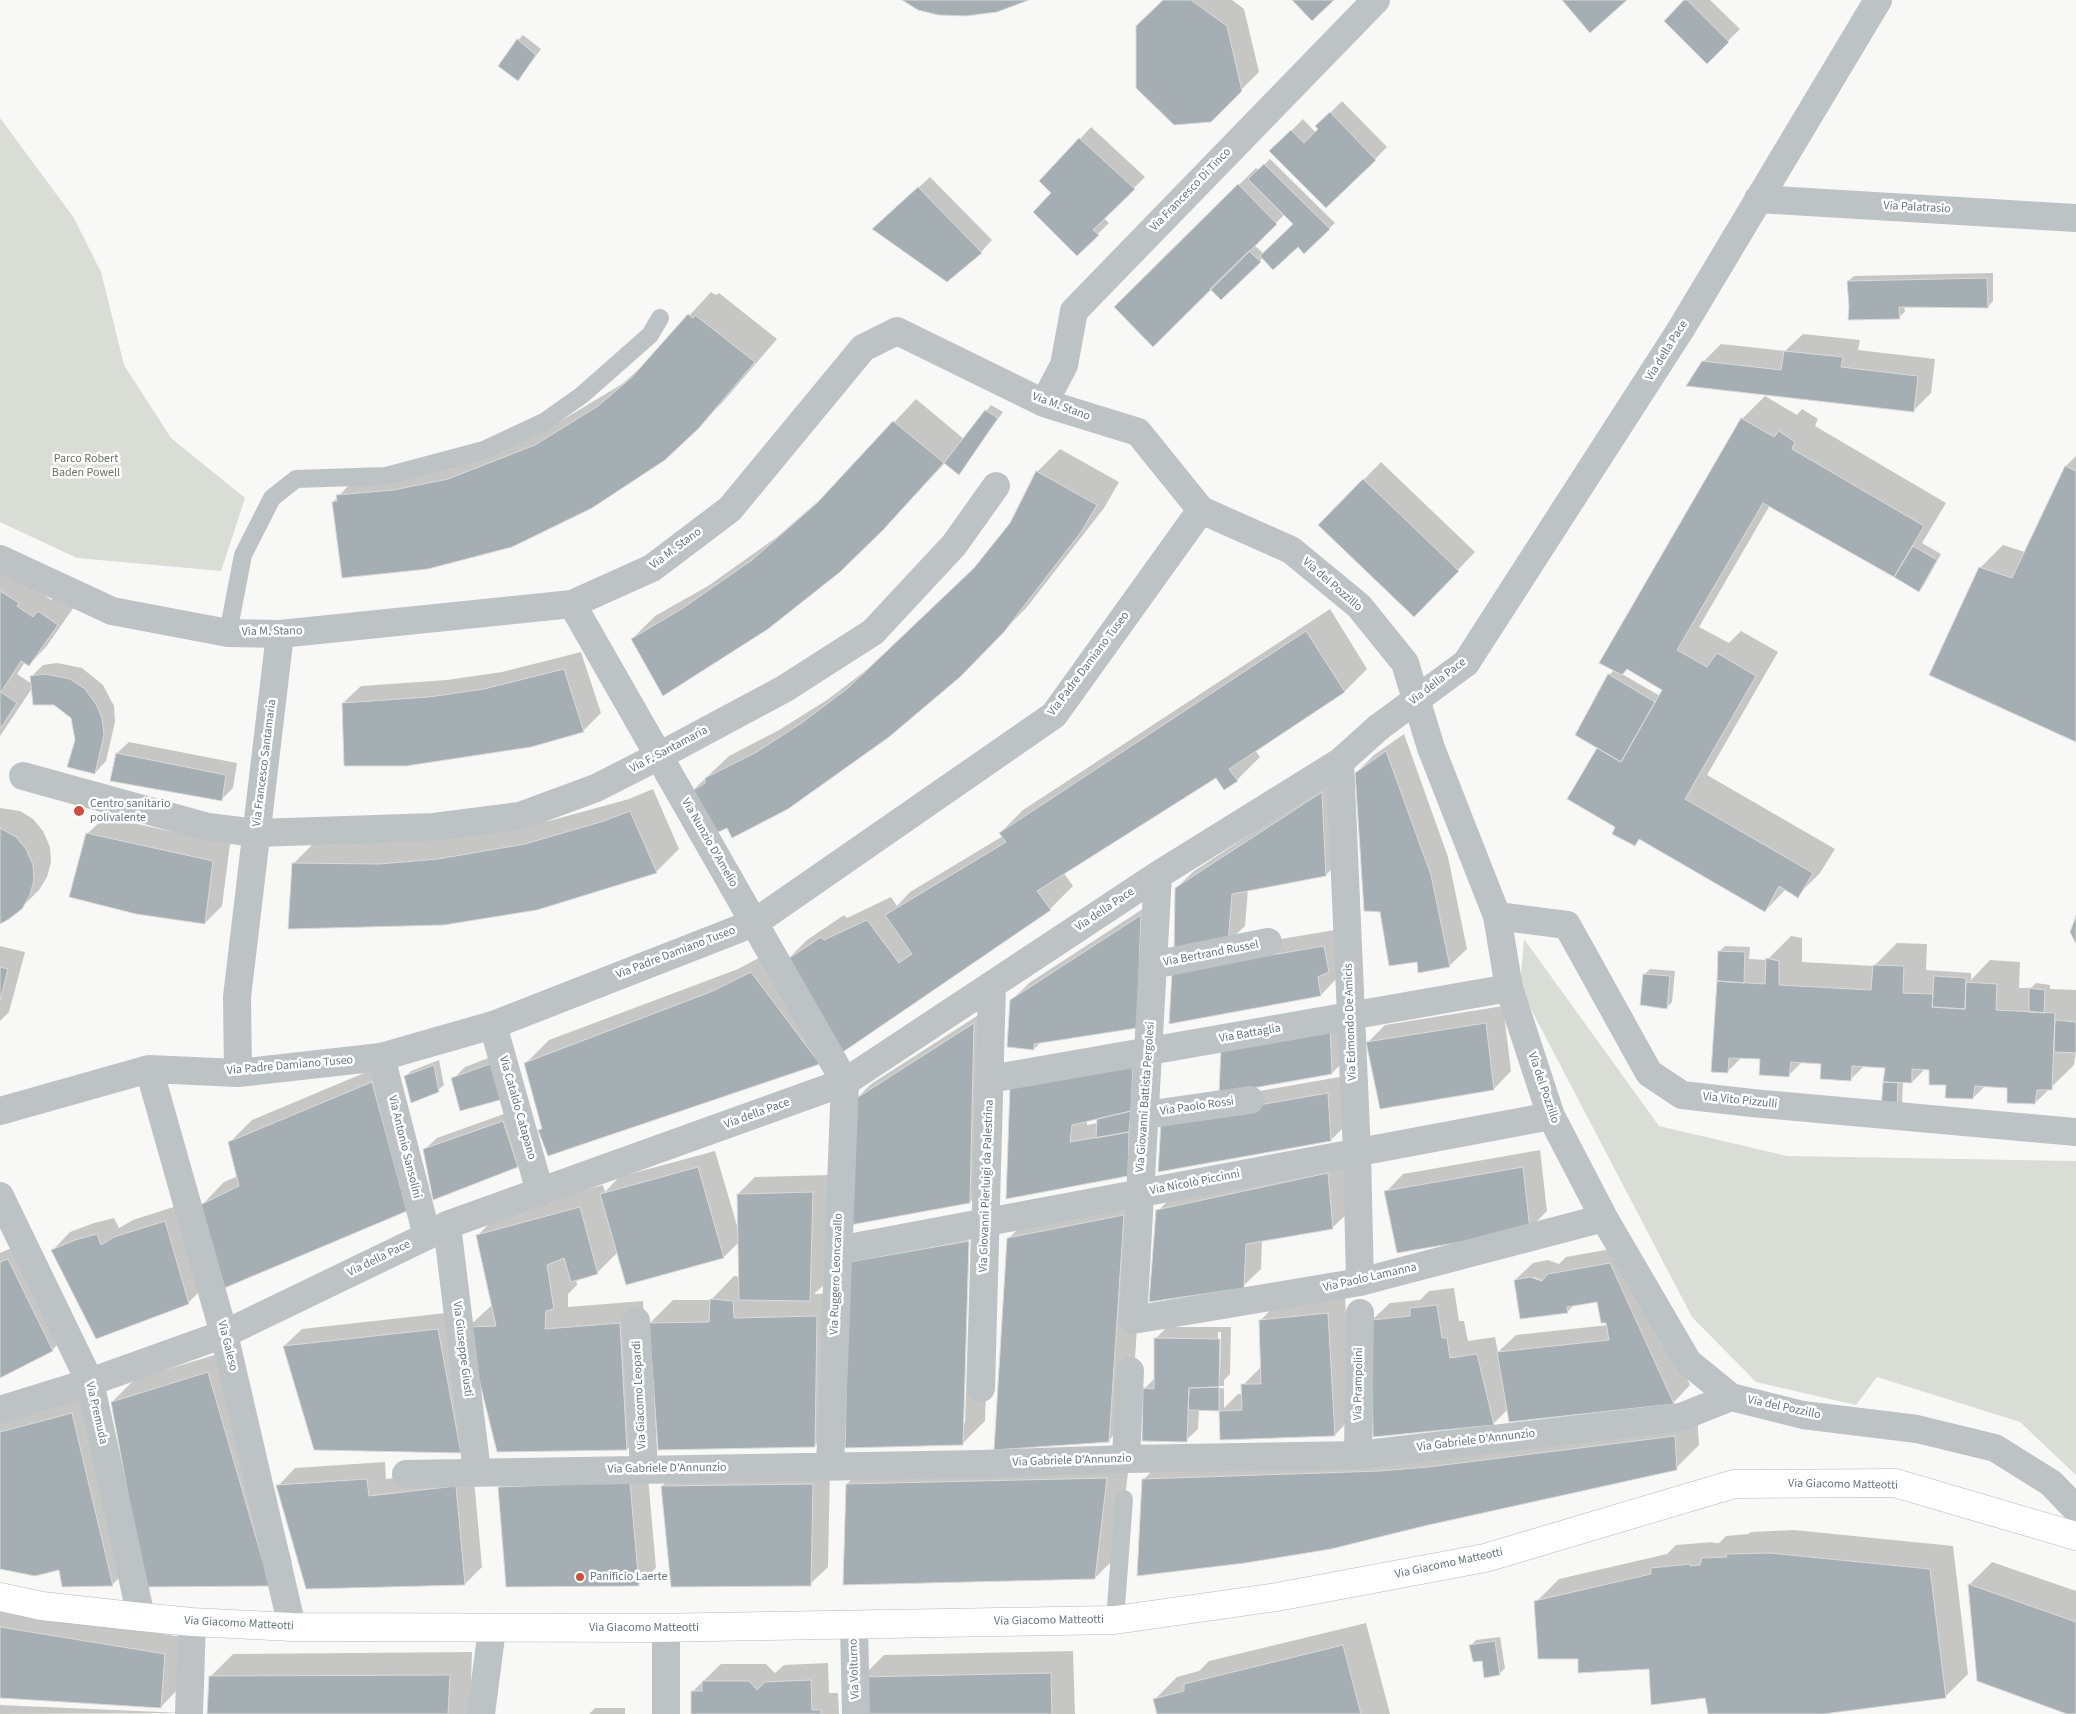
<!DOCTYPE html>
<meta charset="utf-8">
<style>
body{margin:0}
canvas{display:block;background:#f8f8f6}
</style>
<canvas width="2076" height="1714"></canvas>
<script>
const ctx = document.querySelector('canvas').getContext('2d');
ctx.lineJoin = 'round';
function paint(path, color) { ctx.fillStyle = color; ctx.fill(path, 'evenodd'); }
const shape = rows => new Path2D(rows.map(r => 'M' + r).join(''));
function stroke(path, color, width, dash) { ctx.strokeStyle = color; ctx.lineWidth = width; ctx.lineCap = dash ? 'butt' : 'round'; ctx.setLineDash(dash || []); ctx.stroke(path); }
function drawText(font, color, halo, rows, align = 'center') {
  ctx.font = font + ' "Source Sans 3",sans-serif'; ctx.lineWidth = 5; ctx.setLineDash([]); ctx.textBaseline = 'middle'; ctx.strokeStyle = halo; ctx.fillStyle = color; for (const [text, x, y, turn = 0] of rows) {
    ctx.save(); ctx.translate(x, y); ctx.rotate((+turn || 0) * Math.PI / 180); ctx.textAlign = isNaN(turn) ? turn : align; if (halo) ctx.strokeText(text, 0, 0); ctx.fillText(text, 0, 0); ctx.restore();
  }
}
paint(shape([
 [0,118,74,218,101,272,124,365,171,438,245,498,221,571,77,558,0,522],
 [1524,939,1659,1126,1787,1156,2076,1161,2076,1475,2020,1422,1877,1377,1856,1405,1756,1382,1692,1317,1520,988]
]), '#d9ddd6');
paint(shape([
 [1164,0,1232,0,1244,9,1259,72,1210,121],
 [1685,0,1710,0,1740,29,1707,62],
 [523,35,541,49,518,80,518,40],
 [1342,101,1387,147,1375,159,1271,151,1303,119,1316,133,1320,129,1317,126],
 [1091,127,1145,177,1104,218,1109,223,1077,254,1053,193,1080,139],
 [1270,159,1335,223,1304,252,1298,245,1263,258,1221,298,1211,288,1116,307,1256,168,1259,170],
 [1285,214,1295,224,1264,254,1254,245],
 [930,177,992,240,981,252,886,218],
 [1993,273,1993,301,1988,307,1904,306,1905,312,1899,317,1848,281,1854,276],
 [711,292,716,295,719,293,777,339,722,403,665,459,333,502,361,472,417,468,559,422,622,384,645,364],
 [1803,334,1860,340,1858,350,1935,359,1931,393,1913,411,1703,362,1721,344,1785,351],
 [1765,396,1797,415,1802,409,1818,419,1815,426,1946,503,1922,543,1941,554,1924,585,1919,591,1770,505,1699,627,1729,643,1741,631,1778,652,1707,775,1835,849,1820,873,1797,896,1786,889,1765,911,1640,839,1634,845,1617,826,1568,799,1598,749,1609,675,1614,670,1742,419],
 [1628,668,1663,690,1660,696,1622,674],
 [916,399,964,439,991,405,1003,412,959,474,945,463,882,530,632,639,655,616,708,586,777,537,832,489],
 [1060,449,1119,482,1104,508,1027,607,983,652,728,827,689,794,729,756,779,730,827,700,873,665,979,564,1011,524,1037,472],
 [2076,456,2076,740,1980,568,2003,545,2025,552,2066,466],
 [1381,462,1475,552,1431,598,1320,525],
 [8,567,51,600,56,594,74,607,46,647,29,665,25,662,17,674,32,684,32,676,43,665,57,663,82,668,103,685,114,706,115,722,106,761,95,773,76,740,73,718,33,687,0,736,0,574],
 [1330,609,1367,669,1344,692,1255,750,1260,757,1237,780,1225,788,1216,776,1063,872,1073,886,1050,909,819,1063,539,1130,542,1127,526,1063,549,1040,738,969,774,950,784,963,807,940,844,915,847,918,891,897,897,906,910,892,1003,836,1000,833,1023,810],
 [581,652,601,713,583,731,343,703,361,686,447,680,502,672],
 [1404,734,1448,857,1467,949,1449,966,1418,960,1356,773,1374,755],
 [129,742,237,763,233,788,221,800,117,753],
 [1339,776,1343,857,1326,875,1248,889,1245,926,1227,943,1176,888,1194,871],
 [653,789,679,849,656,872,293,864,316,841,462,836,549,821,629,799],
 [0,808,20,811,33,819,43,831,50,847,51,862,47,877,39,890,21,908,0,922],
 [105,817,230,844,222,906,205,923,87,834],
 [1158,899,1154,1009,1041,1042,1034,1049,1011,1001,1029,983],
 [1341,929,1338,977,1321,995,1191,954],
 [1791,936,1802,938,1802,962,1874,966,1897,943,1927,944,1926,970,1971,973,1971,980,1990,960,2020,962,2019,988,2031,988,2036,983,2050,985,2050,989,2076,990,2076,1052,2074,1065,2035,1103,2009,1087,1986,1085,1973,1098,1948,1084,1931,1069,1925,1069,1912,1082,1903,1082,1902,1104,1882,1109,1886,1066,1865,1065,1851,1079,1822,1063,1803,1061,1789,1075,1761,1058,1742,1057,1728,1071,1719,952,1725,946,1750,947,1749,959,1767,960],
 [0,946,25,952,9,1012,0,1021],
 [1650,969,1675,971,1672,1002,1667,1007,1641,1004,1645,974],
 [1503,1006,1511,1071,1494,1089,1368,1042,1385,1025],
 [991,1007,988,1185,970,1202,853,1102,871,1084],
 [1342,1015,1344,1061,1332,1073,1220,1093],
 [1150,1049,1145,1157,1008,1197,1011,1086],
 [1098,1117,1098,1123,1087,1125,1087,1120],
 [509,1050,518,1085,453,1079,465,1067],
 [395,1060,429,1187,406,1210,201,1206,224,1182,238,1176,229,1143,252,1120],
 [439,1060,444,1085,438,1090,406,1076,411,1071],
 [1345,1076,1349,1122,1331,1140,1180,1105],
 [515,1110,529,1154,517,1166,425,1149,437,1138],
 [1540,1150,1547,1211,1529,1229,1386,1192,1403,1174],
 [715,1151,738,1229,738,1194,755,1177,830,1175,827,1282,814,1294,839,1293,837,1423,814,1446,650,1323,673,1300,711,1300,734,1276,740,1277,739,1242,724,1257,618,1252,597,1273,576,1279,577,1285,568,1294,568,1307,643,1301,650,1426,627,1449,467,1328,492,1305,477,1236,500,1213,603,1185,605,1192,619,1177],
 [1345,1156,1350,1211,1332,1228,1262,1240,1261,1269,1243,1286,1158,1211,1175,1193],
 [1146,1193,1131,1418,1108,1441,1008,1239,1032,1215],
 [183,1204,206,1285,188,1303,53,1250,70,1232,94,1223,114,1218,119,1228,133,1220],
 [992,1219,985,1421,962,1444,850,1263,873,1239],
 [968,1235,971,1235,965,1423,962,1423],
 [26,1242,70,1333,52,1350,0,1376,0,1253],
 [1628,1246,1690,1385,1673,1403,1508,1409,1493,1424,1372,1320,1390,1303,1420,1300,1429,1291,1454,1288,1459,1321,1464,1321,1468,1341,1495,1337,1498,1352,1516,1335,1608,1325,1597,1300,1574,1305,1567,1312,1515,1280,1533,1263,1548,1260,1559,1264,1566,1257],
 [1534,1277,1548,1283,1534,1279],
 [1345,1296,1352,1417,1335,1435,1221,1438,1220,1410,1199,1409,1198,1429,1186,1440,1144,1389,1155,1378,1156,1338,1167,1327,1231,1327,1230,1374,1224,1380,1224,1386,1199,1386,1199,1389,1224,1388,1224,1408,1238,1394,1243,1394,1243,1385,1261,1367,1260,1321,1277,1303],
 [1218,1332,1221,1332,1220,1376,1218,1376],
 [455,1312,461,1452,284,1346,302,1329],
 [231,1350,292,1562,269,1585,112,1402,135,1379],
 [95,1391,135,1562,112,1585,60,1568,0,1567,0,1416],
 [1697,1414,1699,1445,1676,1468,1143,1480,1166,1457],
 [1130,1456,1118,1555,1095,1578,847,1484,870,1461],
 [385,1462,386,1479,473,1469,482,1567,465,1584,278,1486,295,1468],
 [647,1465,656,1568,638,1585,499,1488,517,1470],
 [830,1467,828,1567,810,1584,662,1486,680,1469],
 [1794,1530,1953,1546,1968,1674,1945,1697,1813,1714,1709,1714,1706,1697,1650,1667,1579,1658,1536,1602,1559,1579,1667,1554,1676,1545,1713,1542,1713,1543,1719,1543,1726,1536,1748,1534,1751,1532],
 [1992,1562,2076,1591,2076,1714,2070,1714,1969,1585],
 [0,1607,182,1637,178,1689,161,1707,0,1696],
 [1366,1623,1390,1714,1158,1714,1154,1700,1177,1677,1199,1671,1209,1661],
 [1500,1637,1505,1668,1499,1674,1471,1645,1476,1640],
 [1073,1651,1075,1714,866,1714,861,1678,884,1655],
 [472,1652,470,1714,209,1714,210,1677,233,1654],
 [828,1663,829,1693,838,1693,839,1714,692,1714,692,1692,721,1664,766,1664,775,1673,784,1665],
 [0,1705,183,1713,0,1714],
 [595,1708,625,1708,625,1714,589,1714]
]), '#0003');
const building = shape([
 [902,0,1029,0,997,12,966,16,938,15,918,10,902,0],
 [1163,0,1191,0,1227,26,1242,91,1211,122,1174,125,1136,88,1136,26,1163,0],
 [1292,0,1334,0,1312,21,1292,0],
 [1562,0,1627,0,1590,33,1562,0],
 [1684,0,1687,0,1729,42,1707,64,1664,21,1684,0],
 [517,39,536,55,518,81,498,66,517,39],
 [1330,112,1376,160,1326,208,1269,151,1291,130,1304,143,1318,129,1315,126,1330,112],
 [1079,138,1135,189,1093,230,1099,235,1077,256,1033,212,1051,193,1039,181,1079,138],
 [1264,164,1330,229,1304,254,1298,247,1273,270,1260,256,1293,224,1248,179,1264,164],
 [1238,184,1277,224,1153,347,1114,307,1238,184],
 [918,187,982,253,947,282,872,229,918,187],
 [1249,251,1261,262,1221,300,1210,289,1249,251],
 [1987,278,1988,308,1899,307,1900,319,1848,320,1849,307,1847,281,1987,278],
 [688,314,693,318,695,315,755,362,699,428,665,460,592,508,512,547,428,569,342,578,332,502,337,501,336,495,393,490,448,479,535,445,598,406,632,377,688,314],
 [1784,351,1843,357,1841,367,1918,376,1914,412,1686,386,1702,361,1781,370,1784,351],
 [985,410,998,418,959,475,944,463,985,410],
 [1741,418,1774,437,1779,431,1795,442,1792,449,1924,526,1894,577,1763,503,1677,650,1707,667,1717,653,1756,676,1685,799,1813,873,1798,898,1779,886,1765,912,1639,839,1635,846,1612,834,1615,827,1567,799,1597,748,1621,762,1662,690,1627,669,1622,675,1599,663,1741,418],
 [893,421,944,463,883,530,840,572,768,629,663,696,631,639,683,608,752,560,817,503,893,421],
 [2065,466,2076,471,2076,742,1929,675,1979,567,2012,578,2065,466],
 [1036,471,1097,505,1081,532,1004,632,960,677,889,737,788,809,732,838,727,828,712,835,687,794,705,783,705,778,755,753,803,722,848,688,974,568,1010,523,1036,471],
 [1363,479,1459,571,1414,617,1318,525,1363,479],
 [1913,546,1937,560,1919,592,1894,577,1913,546],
 [0,591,19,603,17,606,33,617,38,611,58,625,29,666,21,661,1,692,17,703,0,729,0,591],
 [1306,631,1345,692,1229,769,1238,781,1224,790,1216,778,1037,891,1051,910,840,1054,782,963,821,937,824,940,867,920,899,963,912,954,885,915,1006,842,999,833,1306,631],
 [564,669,584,732,531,747,406,766,344,766,342,703,429,697,484,689,564,669],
 [45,674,70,679,85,689,96,704,102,718,104,735,95,774,67,767,75,740,71,718,54,705,33,705,30,676,45,674],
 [1608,674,1655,702,1621,762,1575,735,1608,674],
 [1386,751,1431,875,1450,967,1418,973,1417,962,1389,966,1380,912,1364,911,1355,773,1386,751],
 [116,753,226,775,222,801,110,781,116,753],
 [1322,792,1326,876,1232,894,1228,944,1174,955,1175,888,1322,792],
 [630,811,657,873,537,910,444,925,288,929,292,863,379,864,438,859,525,844,604,821,630,811],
 [0,828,16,837,26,849,33,865,34,880,30,895,22,909,9,919,0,924,0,828],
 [86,833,213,861,205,924,136,914,69,897,86,833],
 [1141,915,1137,1028,1034,1044,1034,1050,1007,1047,1010,1000,1141,915],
 [2076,916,2076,944,2070,932,2076,916],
 [1324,946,1329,972,1318,977,1321,996,1169,1024,1172,972,1324,946],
 [1718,951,1745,952,1744,983,1717,981,1718,951],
 [1766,958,1779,961,1779,985,1871,990,1873,965,1904,966,1903,993,1933,994,1932,1007,1965,1009,1966,982,1997,984,1996,1010,2055,1013,2052,1090,2037,1090,2035,1104,2007,1103,2007,1088,1975,1086,1973,1099,1945,1098,1946,1085,1929,1085,1929,1070,1912,1069,1912,1083,1883,1082,1885,1068,1852,1066,1851,1081,1820,1079,1821,1064,1791,1062,1789,1077,1759,1075,1760,1059,1729,1058,1728,1073,1711,1072,1717,981,1765,984,1766,958],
 [0,967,8,969,0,1001,0,967],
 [751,972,820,1064,548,1156,538,1130,542,1129,524,1063,713,991,751,972],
 [1643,974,1670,976,1667,1009,1640,1005,1643,974],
 [1934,976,1966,978,1965,1009,1932,1007,1934,976],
 [2029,988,2045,990,2044,1013,2029,1012,2029,988],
 [2055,1020,2076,1022,2076,1053,2054,1052,2055,1020],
 [974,1023,970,1203,850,1225,852,1101,974,1023],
 [1486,1023,1494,1090,1380,1109,1366,1042,1486,1023],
 [1330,1026,1332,1074,1219,1094,1221,1045,1330,1026],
 [498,1061,507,1098,460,1111,451,1078,498,1061],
 [434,1065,439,1092,411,1103,404,1076,434,1065],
 [1133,1065,1131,1111,1072,1125,1070,1142,1129,1132,1128,1176,1006,1199,1010,1086,1133,1065],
 [372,1082,407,1211,222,1289,200,1205,239,1186,228,1142,372,1082],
 [1883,1082,1898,1083,1897,1111,1881,1110,1883,1082],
 [1328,1093,1331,1141,1158,1172,1161,1122,1328,1093],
 [1131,1111,1129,1132,1096,1138,1097,1119,1131,1111],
 [503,1121,518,1167,433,1200,423,1149,503,1121],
 [698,1167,724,1258,626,1285,600,1194,698,1167],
 [1523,1167,1530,1230,1397,1253,1384,1191,1523,1167],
 [1328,1173,1333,1229,1246,1244,1244,1288,1149,1302,1156,1210,1328,1173],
 [813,1192,810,1301,739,1300,737,1194,813,1192],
 [580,1207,598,1274,571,1282,564,1258,547,1265,554,1309,546,1311,545,1329,620,1323,627,1450,497,1452,466,1327,496,1326,476,1235,580,1207],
 [1124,1215,1109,1442,994,1450,1007,1238,1124,1215],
 [165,1221,189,1304,96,1339,51,1250,75,1240,97,1234,101,1245,114,1237,165,1221],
 [969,1241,963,1445,845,1448,849,1262,969,1241],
 [8,1259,53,1351,0,1378,0,1262,8,1259],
 [1610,1263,1674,1404,1509,1422,1497,1352,1609,1340,1606,1323,1601,1323,1597,1302,1567,1307,1568,1313,1520,1319,1514,1280,1530,1277,1542,1281,1548,1274,1610,1263],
 [710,1299,733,1301,734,1318,817,1316,815,1447,658,1450,649,1323,709,1322,710,1299],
 [1437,1305,1442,1338,1447,1338,1450,1358,1477,1354,1494,1425,1373,1437,1371,1320,1410,1316,1410,1308,1437,1305],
 [1328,1313,1335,1436,1220,1440,1219,1411,1242,1410,1241,1384,1261,1384,1259,1320,1328,1313],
 [438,1329,461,1453,314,1450,283,1346,438,1329],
 [1154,1338,1220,1339,1219,1387,1189,1388,1187,1442,1142,1441,1143,1388,1154,1389,1154,1338],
 [208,1372,270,1586,145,1587,111,1402,208,1372],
 [1219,1387,1219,1411,1188,1410,1189,1388,1219,1387],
 [72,1413,113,1586,62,1587,59,1570,35,1576,0,1569,0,1432,72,1413],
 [1675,1436,1677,1470,1424,1526,1331,1549,1245,1563,1137,1576,1142,1479,1380,1471,1428,1467,1675,1436],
 [1107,1478,1095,1579,843,1585,846,1484,1107,1478],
 [367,1479,369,1496,456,1486,465,1585,306,1589,276,1485,367,1479],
 [630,1482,639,1586,506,1587,498,1487,630,1482],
 [813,1484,811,1586,671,1587,661,1486,813,1484],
 [1770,1553,1930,1569,1946,1698,1823,1714,1708,1714,1705,1698,1651,1705,1649,1669,1578,1673,1578,1659,1538,1659,1534,1601,1651,1574,1651,1568,1690,1564,1690,1566,1700,1565,1702,1558,1727,1557,1726,1554,1770,1553],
 [1968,1584,2076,1622,2076,1714,2067,1714,1977,1681,1968,1584],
 [0,1627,165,1654,161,1708,0,1698,0,1627],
 [1495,1641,1500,1675,1484,1678,1482,1661,1473,1662,1469,1645,1495,1641],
 [1343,1645,1361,1714,1157,1714,1153,1699,1184,1691,1184,1684,1343,1645],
 [1051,1673,1052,1714,864,1714,860,1677,1051,1673],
 [450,1675,448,1714,207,1714,209,1676,450,1675],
 [811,1680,812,1710,821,1710,821,1714,691,1714,691,1691,702,1691,702,1681,749,1681,757,1690,765,1682,811,1680]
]);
paint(building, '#a5afb3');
stroke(building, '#dadad8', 1);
const secondary = shape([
 [0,1597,42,1606,141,1617,192,1622,292,1627,652,1628,1115,1620,1277,1597,1485,1558,1734,1484,1895,1483,2076,1536]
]);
stroke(secondary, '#b2b9bc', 29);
stroke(shape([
 [228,633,243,555,272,498,296,479,386,476,484,450,544,422,582,395,650,335,660,318],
 [1115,1620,1124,1499]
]), '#bdc3c5', 18);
stroke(shape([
 [1758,199,2076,218],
 [1044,403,1064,365,1074,311,1376,0],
 [0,559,112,611,228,633,280,634,572,604,652,568,730,509,863,348,897,331,1044,403,1138,432,1201,510,1291,550,1359,606,1405,663,1431,748,1497,916,1509,988,1551,1116,1604,1218,1688,1362,1731,1397,1803,1415,1917,1429,1995,1448,2051,1483,2076,1509],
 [572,604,845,1082,830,1466],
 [1466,663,1681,329,1878,0],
 [1340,762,1357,1153,1360,1282],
 [23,776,208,827,257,833,434,827,520,816,596,788,659,756,784,689,873,632,954,545,996,486],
 [1158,875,1133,1320,1360,1282,1604,1218],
 [1497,916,1567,925,1649,1073,1682,1095,1752,1103,2076,1132],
 [1153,965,1268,942],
 [493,1025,540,1192],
 [381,1057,427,1236],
 [149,1069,224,1334,292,1627],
 [238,1073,237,997,280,634],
 [990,1079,1509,988],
 [0,1111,149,1069,238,1073,381,1057,493,1025,754,923,1054,715,1201,510],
 [1145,1115,1250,1100],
 [0,1196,90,1382,141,1617],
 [447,1225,477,1472],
 [838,1250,1551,1116],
 [636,1321,644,1469],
 [981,1388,992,985],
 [0,1410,90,1382,224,1334,427,1236,447,1225,845,1082,1158,875,1340,762,1379,727],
 [1358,1455,1360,1313],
 [1126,1459,1130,1371],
 [406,1474,980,1464,1126,1459,1358,1455,1681,1417,1731,1397],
 [854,1625,856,1714],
 [189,1714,192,1622],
 [481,1714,492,1629],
 [666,1714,666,1628]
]), '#bdc3c5', 28);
stroke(secondary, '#fff', 28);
stroke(shape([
 [1379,727,1466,663]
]), '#bdc3c5', 28);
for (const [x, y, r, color] of [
 [79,811,6,"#d54c39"],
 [580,1577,5,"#d54c39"]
]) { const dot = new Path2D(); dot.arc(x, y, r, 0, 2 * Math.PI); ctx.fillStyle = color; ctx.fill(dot); stroke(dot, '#fff', 2); }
drawText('12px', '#66777f', '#fff', [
 ["Via Francesco Di Tinco",1191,190,-46],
 ["Via Palatrasio",1917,208,3],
 ["Via della Pace",1667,351,-58],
 ["Via M. Stano",1061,407,20],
 ["Via M. Stano",676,549,-37],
 ["Via del Pozzillo",1332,585,41],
 ["Via M. Stano",272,632,-1],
 ["Via Padre Damiano Tuseo",1089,664,-53],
 ["Via della Pace",1438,682,-38],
 ["Via F. Santamaria",669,750,-28],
 ["Via Francesco Santamaria",265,763,-83],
 ["Via Nunzio D'Amelio",709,843,60],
 ["Via della Pace",1105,910,-34],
 ["Via Padre Damiano Tuseo",676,953,-21],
 ["Via Bertrand Russel",1211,954,-11],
 ["Via Edmondo De Amicis",1351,1022,-92],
 ["Via Battaglia",1250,1034,-10],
 ["Via Padre Damiano Tuseo",290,1066,-5],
 ["Via del Pozzillo",1543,1088,71],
 ["Via Giovanni Battista Pergolesi",1146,1097,-86],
 ["Via Vito Pizzulli",1740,1101,6],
 ["Via Paolo Rossi",1197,1107,-8],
 ["Via Cataldo Catapano",517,1108,74],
 ["Via della Pace",757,1114,-20],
 ["Via Antonio Sansolini",404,1147,76],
 ["Via Nicolò Piccinni",1195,1183,-11],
 ["Via Giovanni Pierluigi da Palestrina",987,1186,-88],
 ["Via della Pace",379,1259,-26],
 ["Via Ruggero Leoncavallo",837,1274,-88],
 ["Via Paolo Lamanna",1370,1278,-13],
 ["Via Galeso",227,1346,76],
 ["Via Giuseppe Giusti",462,1349,83],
 ["Via Prampolini",1359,1384,-89],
 ["Via Giacomo Leopardi",640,1395,-93],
 ["Via del Pozzillo",1784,1408,12],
 ["Via Premuda",96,1413,77],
 ["Via Gabriele D'Annunzio",1476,1441,-7],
 ["Via Gabriele D'Annunzio",1072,1461,-2],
 ["Via Gabriele D'Annunzio",667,1469,-1],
 ["Via Giacomo Matteotti",1843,1485,1],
 ["Via Giacomo Matteotti",1449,1564,-12],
 ["Via Giacomo Matteotti",1049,1621,-1],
 ["Via Giacomo Matteotti",239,1624,3],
 ["Via Giacomo Matteotti",644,1628],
 ["Via Volturno",855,1669,-92]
]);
drawText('12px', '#6a7764', '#fff', [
 ["Parco Robert",86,459],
 ["Baden Powell",86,473]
]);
drawText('12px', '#66777f', '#fff', [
 ["Centro sanitario",90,804],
 ["polivalente",90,818],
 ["Panificio Laerte",590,1577]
], 'left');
</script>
